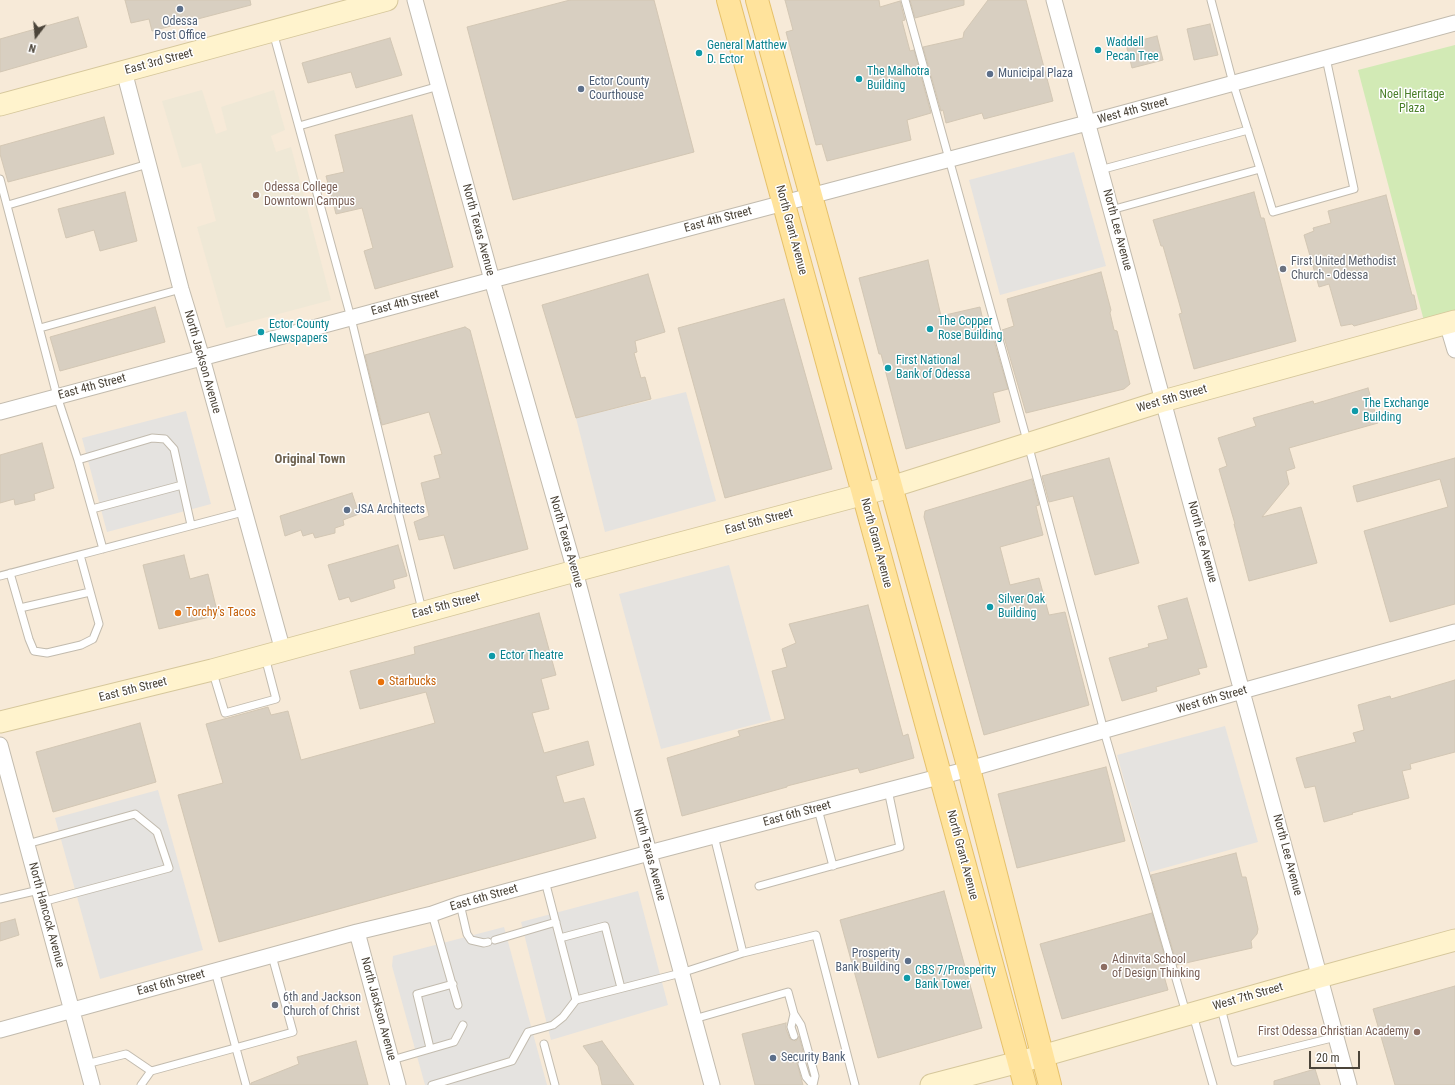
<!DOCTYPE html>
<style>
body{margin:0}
#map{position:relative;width:1455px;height:1085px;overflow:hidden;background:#f6f3ec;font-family:"Roboto Condensed",sans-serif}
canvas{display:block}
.north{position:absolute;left:16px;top:16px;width:40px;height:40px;-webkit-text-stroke:3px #fff;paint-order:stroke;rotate:196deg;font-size:11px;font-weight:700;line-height:16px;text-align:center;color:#4b4439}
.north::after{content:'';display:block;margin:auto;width:14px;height:18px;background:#4b4439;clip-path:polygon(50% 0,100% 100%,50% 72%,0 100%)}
.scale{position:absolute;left:1309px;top:1051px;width:51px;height:18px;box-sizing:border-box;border:2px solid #4b4439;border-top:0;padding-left:5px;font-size:12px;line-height:14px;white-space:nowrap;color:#4b4439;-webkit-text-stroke:3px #fff;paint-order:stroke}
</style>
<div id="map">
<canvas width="1455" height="1085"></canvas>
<div class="north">N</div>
<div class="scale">20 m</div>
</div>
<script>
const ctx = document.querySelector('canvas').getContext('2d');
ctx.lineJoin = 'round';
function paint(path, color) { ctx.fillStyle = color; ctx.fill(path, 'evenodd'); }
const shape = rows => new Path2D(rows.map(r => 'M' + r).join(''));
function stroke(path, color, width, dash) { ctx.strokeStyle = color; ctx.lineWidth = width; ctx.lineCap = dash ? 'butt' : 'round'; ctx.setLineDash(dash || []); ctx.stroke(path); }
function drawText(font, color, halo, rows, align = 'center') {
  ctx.font = font + ' "Roboto Condensed",sans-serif'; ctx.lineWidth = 3; ctx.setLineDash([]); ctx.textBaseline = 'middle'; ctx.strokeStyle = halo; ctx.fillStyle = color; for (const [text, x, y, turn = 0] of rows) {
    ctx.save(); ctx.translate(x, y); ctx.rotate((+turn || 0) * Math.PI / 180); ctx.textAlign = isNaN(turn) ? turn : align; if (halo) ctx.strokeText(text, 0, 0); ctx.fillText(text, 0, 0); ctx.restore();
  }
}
paint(shape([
 [0,0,1455,0,1455,1085,0,1085]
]), '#f7ead8');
paint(shape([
 [202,90,216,134,227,130,221,107,274,90,285,130,271,136,276,152,291,147,331,300,226,328,197,227,216,221,201,163,182,168,162,101]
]), '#efe8d6');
paint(shape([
 [1455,45,1455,313,1424,321,1358,70]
]), '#d2eab5');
paint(shape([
 [1074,152,1106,266,1000,295,969,180],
 [686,392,716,501,605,532,576,418],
 [186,411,211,504,107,532,82,438],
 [729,565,771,720,661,749,619,594],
 [1225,726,1258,842,1150,872,1117,755],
 [158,790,203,950,100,979,55,818],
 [638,891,668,1005,551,1040,521,922],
 [504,927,547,1085,425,1085,392,966,393,956]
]), '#e5e3e0');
const building = shape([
 [125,0,250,0,251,5,152,31,149,19,131,23,125,0],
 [570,0,654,0,694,152,513,200,467,27,570,0],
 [785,0,879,0,880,7,900,1,905,20,902,21,910,51,914,50,931,113,907,120,911,140,827,161,822,144,816,145,786,32,793,30,785,0],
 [910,0,964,0,964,5,915,18,910,0],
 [988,0,1026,0,1053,101,984,119,982,113,946,123,943,110,941,111,923,47,963,38,964,32,988,0],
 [78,17,87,47,0,72,0,39,78,17],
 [1210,24,1218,55,1194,60,1187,29,1210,24],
 [1157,36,1163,60,1132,68,1126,44,1157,36],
 [390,38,402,75,356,88,351,72,308,83,302,63,390,38],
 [412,115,453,267,375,289,364,251,373,248,362,208,336,214,326,176,344,172,335,135,412,115],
 [104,117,114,154,8,182,0,154,0,146,104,117],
 [125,192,137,241,100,251,94,230,66,238,58,209,125,192],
 [1254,192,1261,218,1264,218,1296,341,1194,369,1179,314,1182,313,1163,246,1161,246,1153,220,1254,192],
 [1386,195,1412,295,1414,295,1417,309,1354,326,1352,324,1341,326,1329,284,1319,287,1304,235,1314,231,1313,228,1331,223,1328,211,1386,195],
 [928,260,941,316,980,307,984,325,986,325,989,335,992,334,1008,389,993,393,1000,422,906,449,881,354,879,354,859,278,928,260],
 [1101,272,1111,310,1110,313,1114,330,1117,331,1130,384,1124,389,1026,413,1002,330,1014,326,1007,299,1101,272],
 [648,274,665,332,635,341,637,352,634,353,641,378,645,377,651,399,576,418,542,305,648,274],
 [784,299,832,469,725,498,678,328,784,299],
 [155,307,165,342,60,371,50,337,155,307],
 [465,327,470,330,528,549,454,569,444,535,419,540,414,522,429,516,421,483,440,478,434,456,442,454,429,412,382,425,365,355,465,327],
 [1368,388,1378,423,1289,448,1295,468,1286,471,1289,484,1262,517,1301,507,1317,563,1249,581,1234,524,1235,524,1219,469,1227,466,1218,438,1256,426,1253,418,1313,401,1314,404,1368,388],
 [42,443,54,488,34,494,35,500,15,505,14,499,0,503,0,455,42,443],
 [1109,458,1139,563,1095,575,1073,496,1049,502,1042,476,1109,458],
 [1455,458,1455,604,1390,622,1364,531,1448,507,1440,479,1357,502,1353,486,1455,458],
 [1032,479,1039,505,1036,506,1043,535,1000,547,1010,585,1039,578,1049,615,1065,612,1089,705,984,735,924,517,925,511,1032,479],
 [352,493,359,514,343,520,344,525,335,528,335,533,315,538,313,533,303,536,301,530,285,536,280,516,352,493],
 [398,545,407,576,393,580,395,588,351,602,349,597,339,600,328,565,398,545],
 [184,555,190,579,208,574,218,615,159,629,143,565,184,555],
 [1187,598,1207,667,1198,669,1200,674,1156,687,1157,691,1122,701,1109,658,1149,647,1148,644,1168,639,1158,606,1187,598],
 [868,605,903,736,908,734,914,758,860,773,858,768,787,786,787,787,682,816,667,758,740,736,738,731,785,719,772,671,787,667,782,649,796,643,789,624,868,605],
 [539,613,556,675,541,679,549,709,532,713,544,753,588,741,594,765,556,776,564,803,584,798,596,838,219,942,178,795,223,783,206,724,268,707,271,715,288,711,301,760,435,723,426,692,360,709,350,671,415,654,414,647,539,613],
 [1455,680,1455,752,1410,764,1411,769,1402,771,1409,798,1352,813,1353,814,1324,822,1315,786,1305,788,1296,758,1356,742,1353,733,1364,730,1358,705,1390,696,1391,699,1455,680],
 [140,723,156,782,53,812,36,752,140,723],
 [1106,767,1125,841,1017,868,998,794,1106,767],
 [1236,853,1242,877,1246,877,1258,929,1257,934,1251,941,1252,948,1177,965,1151,875,1236,853],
 [944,891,982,1028,878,1058,840,920,944,891],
 [1152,913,1168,968,1162,969,1168,990,1062,1019,1040,944,1152,913],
 [15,919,19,935,0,941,0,923,15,919],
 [1455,986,1455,1085,1395,1085,1373,1009,1455,986],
 [786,1023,786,1029,790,1039,796,1041,799,1036,804,1055,805,1060,800,1059,797,1063,803,1085,755,1085,742,1034,786,1023],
 [356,1041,368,1085,251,1085,251,1083,299,1064,297,1057,356,1041],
 [602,1041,634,1085,602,1085,598,1066,583,1046,602,1041],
 [1315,1069,1320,1085,1274,1085,1274,1081,1315,1069]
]);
paint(building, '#d8cfc1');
stroke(building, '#d3c7b4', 1);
const lane = shape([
 [905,0,1028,444,1104,731,1186,1013],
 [273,32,351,318,422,610],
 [299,126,439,86],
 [1260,169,1273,212,1354,189,1326,58],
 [1100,170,1248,130],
 [0,179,57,396,78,460,103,549],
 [8,205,148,164],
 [1111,210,1260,169,1233,83,1211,0],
 [40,328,181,289],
 [78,460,152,438,165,439,174,449,191,525],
 [92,509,182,485],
 [10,573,29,639,34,651,47,653,81,645,93,639,99,624,80,555],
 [0,576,243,512],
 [20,608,90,592],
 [213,673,225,713,276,699,265,657],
 [818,809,833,866],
 [714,836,743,953],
 [27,844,135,814,157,832,169,868,42,902],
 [545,881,576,1000],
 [759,886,900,847,888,790],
 [0,899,39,890],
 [460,904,467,934,471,940,484,943,488,942],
 [432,914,458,1005],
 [560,938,605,926,621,988],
 [495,940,556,922],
 [215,971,246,1085],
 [1221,1008,1235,1062,1336,1037],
 [794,1014,791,1027,794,1036],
 [1193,1015,1213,1085],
 [694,1019,788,992,794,1014,801,1025,815,1076,813,1085],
 [544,1044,555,1085],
 [430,1048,417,994,453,984],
 [392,1060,454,1042,463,1025],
 [86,1064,126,1054,151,1071],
 [802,1064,806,1077,813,1085],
 [141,1085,151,1071,293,1032,272,956],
 [432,1085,512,1061,528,1032,553,1025,563,1017,576,1000,681,973,743,953,816,935,855,1085]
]);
const street = shape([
 [415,0,492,280,575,571,649,853,712,1085],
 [1054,0,1349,1085],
 [124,71,181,289,202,358,283,651],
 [1447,323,1455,350],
 [0,412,492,280,1087,123,1455,23],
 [0,745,92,1085],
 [357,932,398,1085],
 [0,1030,357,932,432,914,460,904,649,853,969,769,1242,691,1455,632]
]);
const secondary = shape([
 [0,105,387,0],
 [0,722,212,670,575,571,891,487,1163,401,1455,321],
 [931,1085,1042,1056,1320,977,1455,940]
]);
const primary = shape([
 [728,0,1025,1085],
 [757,0,969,769,1050,1085]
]);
stroke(lane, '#c2bbae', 9);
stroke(street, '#c2bbae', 17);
stroke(secondary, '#d6c79b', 23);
stroke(primary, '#e6c16a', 24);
stroke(lane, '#fff', 7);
stroke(street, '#fff', 15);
stroke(secondary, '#fff3cd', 21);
stroke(primary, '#ffe39c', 22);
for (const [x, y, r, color] of [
 [180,9,4,"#5c6f8a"],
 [1098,50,4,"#0f9aa8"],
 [699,53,4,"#0f9aa8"],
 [990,74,4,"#5c6f8a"],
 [859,79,4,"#0f9aa8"],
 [581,89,4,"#5c6f8a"],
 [256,195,4,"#8d6e63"],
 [1283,269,4,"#6b7280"],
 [930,329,4,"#0f9aa8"],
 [261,332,4,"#0f9aa8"],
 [888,368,4,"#0f9aa8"],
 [1355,411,4,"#0f9aa8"],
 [347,510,4,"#5c6f8a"],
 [990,607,4,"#0f9aa8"],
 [178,613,4,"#e8710a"],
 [492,656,4,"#0f9aa8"],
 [381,682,4,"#e8710a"],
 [908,961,4,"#5c6f8a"],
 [1104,967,4,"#8d6e63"],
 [907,978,4,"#0f9aa8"],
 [275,1005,4,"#6b7280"],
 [1417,1032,4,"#8d6e63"],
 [773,1058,4,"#5c6f8a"]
]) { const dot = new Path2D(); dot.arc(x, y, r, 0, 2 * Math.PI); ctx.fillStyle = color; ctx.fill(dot); stroke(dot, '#fff', 1.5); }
drawText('12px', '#4e5e75', '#fff', [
 ["Odessa",180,22,"center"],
 ["Post Office",180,36,"center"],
 ["Municipal Plaza",998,74],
 ["Ector County",589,82],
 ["Courthouse",589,96],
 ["JSA Architects",355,510],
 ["Prosperity",900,954,"right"],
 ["Bank Building",900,968,"right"],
 ["Security Bank",781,1058]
], 'left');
drawText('12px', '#0d838f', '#fff', [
 ["Waddell",1106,43],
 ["Pecan Tree",1106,57],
 ["General Matthew",707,46],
 ["D. Ector",707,60],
 ["The Malhotra",867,72],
 ["Building",867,86],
 ["The Copper",938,322],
 ["Rose Building",938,336],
 ["Ector County",269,325],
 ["Newspapers",269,339],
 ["First National",896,361],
 ["Bank of Odessa",896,375],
 ["The Exchange",1363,404],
 ["Building",1363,418],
 ["Silver Oak",998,600],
 ["Building",998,614],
 ["Ector Theatre",500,656],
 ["CBS 7/Prosperity",915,971],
 ["Bank Tower",915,985]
], 'left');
drawText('12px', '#4b4439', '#fff', [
 ["East 3rd Street",159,62,-15],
 ["West 4th Street",1133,111,-15],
 ["East 4th Street",718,220,-15],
 ["North Texas Avenue",478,230,75],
 ["North Grant Avenue",791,230,75],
 ["North Lee Avenue",1117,230,75],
 ["East 4th Street",405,303,-15],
 ["North Jackson Avenue",202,362,74],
 ["East 4th Street",92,387,-15],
 ["West 5th Street",1172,399,-16],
 ["East 5th Street",759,522,-15],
 ["North Texas Avenue",566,542,74],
 ["North Lee Avenue",1202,542,75],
 ["North Grant Avenue",876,543,75],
 ["East 5th Street",446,606,-15],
 ["East 5th Street",133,690,-14],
 ["West 6th Street",1212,700,-16],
 ["East 6th Street",797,814,-15],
 ["North Texas Avenue",649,855,75],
 ["North Grant Avenue",962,855,75],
 ["North Lee Avenue",1287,855,75],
 ["East 6th Street",484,898,-16],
 ["North Hancock Avenue",46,915,75],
 ["East 6th Street",171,983,-15],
 ["West 7th Street",1248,997,-16],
 ["North Jackson Avenue",378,1009,75]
]);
drawText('12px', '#4a7f2a', '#fff', [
 ["Noel Heritage",1412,95],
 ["Plaza",1412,109]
]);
drawText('12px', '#785e54', '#fff', [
 ["Odessa College",264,188],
 ["Downtown Campus",264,202],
 ["Adinvita School",1112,960],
 ["of Design Thinking",1112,974],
 ["First Odessa Christian Academy",1409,1032,"right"]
], 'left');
drawText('12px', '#5b616d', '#fff', [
 ["First United Methodist",1291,262],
 ["Church - Odessa",1291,276],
 ["6th and Jackson",283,998],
 ["Church of Christ",283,1012]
], 'left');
drawText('12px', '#c56008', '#fff', [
 ["Torchy's Tacos",186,613],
 ["Starbucks",389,682]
], 'left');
drawText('bold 13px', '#6e6250', '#fff', [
 ["Original Town",310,460]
]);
</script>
